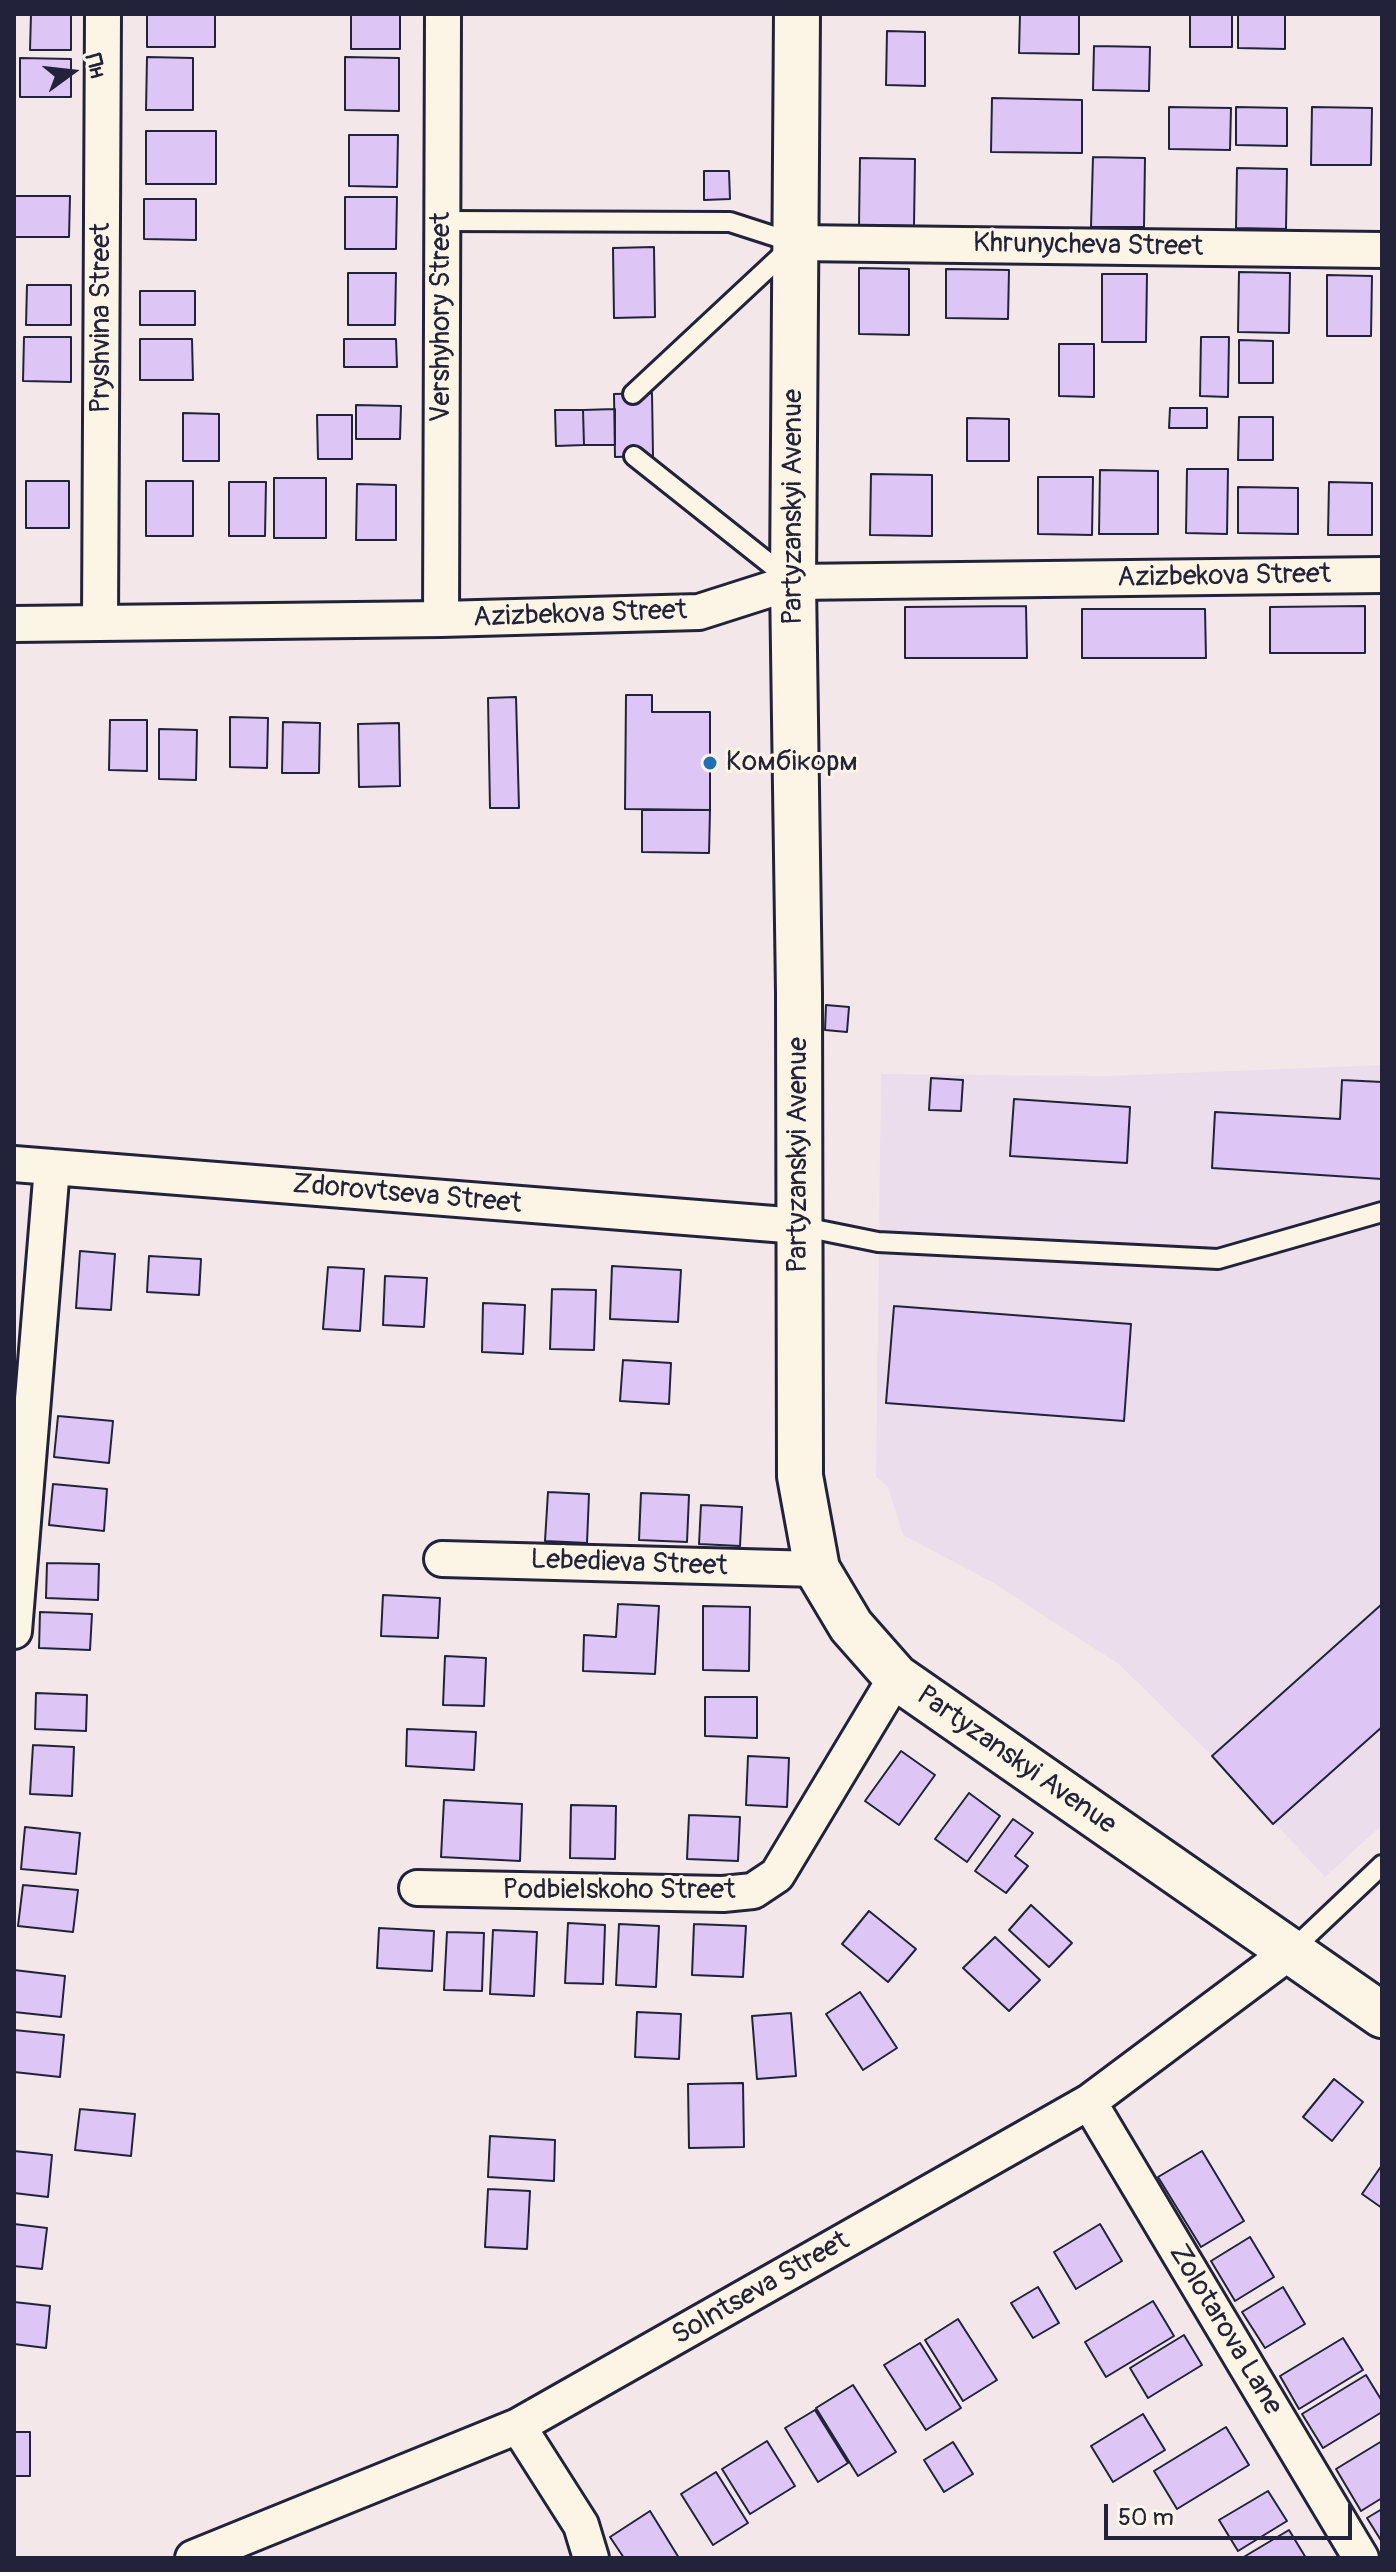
<!DOCTYPE html>
<meta charset="utf-8">
<style>
body{margin:0}
#map{position:relative;width:1396px;height:2572px;overflow:hidden;background:#f3e7ea;font-family:Pangolin,sans-serif}
canvas{display:block}
.frame{position:absolute;inset:0;border:16px solid #22223b;pointer-events:none}
.north{position:absolute;left:32px;top:32px;width:80px;height:80px;-webkit-text-stroke:6px #fcf5e5;paint-order:stroke;rotate:75deg;font-size:22px;font-weight:700;line-height:32px;text-align:center;color:#22223b}
.north::after{content:'';display:block;margin:auto;width:28px;height:36px;background:#22223b;clip-path:polygon(50% 0,100% 100%,50% 72%,0 100%)}
.scale{position:absolute;left:1104px;top:2504px;width:248px;height:36px;box-sizing:border-box;border:4px solid #22223b;border-top:0;padding-left:10px;font-size:24px;line-height:28px;white-space:nowrap;color:#22223b;-webkit-text-stroke:6px #fcf5e5;paint-order:stroke}
</style>
<div id="map">
<canvas width="1396" height="2572"></canvas>
<div class="frame"></div>
<div class="north">Пн</div>
<div class="scale">50 m</div>
</div>
<script>
const ctx = document.querySelector('canvas').getContext('2d');
ctx.lineJoin = 'round';
function paint(path, color) { ctx.fillStyle = color; ctx.fill(path, 'evenodd'); }
const shape = rows => new Path2D(rows.map(r => 'M' + r).join(''));
function stroke(path, color, width, dash) { ctx.strokeStyle = color; ctx.lineWidth = width; ctx.lineCap = dash ? 'butt' : 'round'; ctx.setLineDash(dash || []); ctx.stroke(path); }
function drawText(font, color, halo, rows, align = 'center') {
  ctx.font = font + ' Pangolin,sans-serif'; ctx.lineWidth = 6; ctx.setLineDash([]); ctx.textBaseline = 'middle'; ctx.strokeStyle = halo; ctx.fillStyle = color; for (const [text, x, y, turn = 0] of rows) {
    ctx.save(); ctx.translate(x, y); ctx.rotate((+turn || 0) * Math.PI / 180); ctx.textAlign = isNaN(turn) ? turn : align; if (halo) ctx.strokeText(text, 0, 0); ctx.fillText(text, 0, 0); ctx.restore();
  }
}
paint(shape([
 [1382,1065,1382,1825,1325,1877,1212,1756,1120,1665,992,1582,903,1535,888,1487,876,1477,881,1074,1107,1076]
]), '#ecdded');
const building = shape([
 [31,14,71,14,71,50,30,50,31,14],
 [147,14,215,14,215,47,147,47,147,14],
 [351,14,400,14,400,49,351,49,351,14],
 [1020,14,1079,14,1079,54,1019,53,1020,14],
 [1190,14,1232,14,1232,47,1190,47,1190,14],
 [1238,14,1285,14,1285,49,1238,48,1238,14],
 [887,31,925,32,925,86,886,85,887,31],
 [1094,46,1150,47,1149,91,1093,90,1094,46],
 [147,57,193,58,193,110,146,110,147,57],
 [345,57,399,58,399,111,345,110,345,57],
 [20,58,71,59,71,97,20,97,20,58],
 [992,98,1082,100,1082,153,991,152,992,98],
 [1169,107,1231,108,1230,150,1169,149,1169,107],
 [1236,107,1287,108,1287,146,1236,145,1236,107],
 [1312,107,1372,108,1371,165,1311,165,1312,107],
 [146,131,216,131,216,184,146,184,146,131],
 [349,135,398,135,397,187,349,186,349,135],
 [1093,157,1145,158,1144,227,1091,227,1093,157],
 [860,158,915,159,914,226,859,225,860,158],
 [1237,168,1287,169,1286,229,1236,228,1237,168],
 [704,171,729,171,730,199,704,200,704,171],
 [14,196,70,196,69,237,14,237,14,196],
 [345,197,397,197,396,249,345,249,345,197],
 [144,199,196,199,196,240,144,239,144,199],
 [654,247,655,317,614,318,613,248,654,247],
 [859,268,909,269,909,335,859,334,859,268],
 [946,269,1009,270,1008,319,946,318,946,269],
 [1239,272,1290,273,1289,333,1238,332,1239,272],
 [348,273,396,273,395,325,348,325,348,273],
 [1102,274,1147,274,1146,342,1102,342,1102,274],
 [1327,275,1372,276,1371,336,1327,336,1327,275],
 [27,285,71,285,71,325,26,325,27,285],
 [140,291,195,291,195,325,140,325,140,291],
 [24,337,71,337,71,382,23,381,24,337],
 [1201,337,1229,337,1228,397,1200,396,1201,337],
 [140,339,192,339,193,380,140,380,140,339],
 [344,339,396,339,397,367,344,367,344,339],
 [1239,340,1273,341,1273,383,1239,383,1239,340],
 [1059,344,1094,344,1094,397,1059,396,1059,344],
 [652,393,653,456,615,457,614,394,652,393],
 [356,405,401,406,400,439,356,439,356,405],
 [1170,408,1207,408,1207,428,1169,428,1170,408],
 [615,409,615,445,584,445,583,410,615,409],
 [555,410,583,410,584,445,556,446,555,410],
 [183,413,219,414,219,461,183,461,183,413],
 [317,415,352,415,352,459,318,459,317,415],
 [1239,417,1273,417,1273,460,1238,460,1239,417],
 [967,418,1009,419,1009,461,967,461,967,418],
 [1187,469,1228,469,1227,534,1186,533,1187,469],
 [1100,470,1158,471,1158,534,1099,534,1100,470],
 [871,474,932,475,932,536,870,535,871,474],
 [1038,477,1093,477,1092,535,1038,534,1038,477],
 [274,478,326,478,326,538,274,538,274,478],
 [26,481,69,481,69,528,26,528,26,481],
 [146,481,193,481,193,536,146,536,146,481],
 [229,482,266,482,265,536,229,536,229,482],
 [1329,482,1372,483,1372,535,1328,535,1329,482],
 [357,484,396,485,396,540,356,540,357,484],
 [1238,487,1298,488,1298,534,1238,533,1238,487],
 [1026,606,1027,658,905,658,905,607,1026,606],
 [1365,606,1365,653,1270,653,1270,607,1365,606],
 [1082,609,1205,609,1206,658,1082,658,1082,609],
 [626,695,652,695,652,712,710,712,710,810,625,809,626,695],
 [516,697,519,808,490,808,488,698,516,697],
 [230,717,268,718,267,768,230,767,230,717],
 [110,720,147,720,147,771,109,770,110,720],
 [283,722,320,723,319,773,282,773,283,722],
 [399,723,400,786,359,787,358,724,399,723],
 [159,729,197,730,196,780,159,779,159,729],
 [642,810,710,810,709,853,642,852,642,810],
 [826,1005,849,1007,847,1032,825,1030,826,1005],
 [931,1078,963,1080,961,1111,929,1110,931,1078],
 [1342,1080,1382,1082,1382,1179,1212,1168,1215,1112,1340,1119,1342,1080],
 [1014,1099,1130,1107,1127,1163,1010,1156,1014,1099],
 [80,1251,115,1254,111,1310,76,1308,80,1251],
 [149,1256,201,1259,199,1295,147,1292,149,1256],
 [612,1266,681,1270,678,1322,610,1319,612,1266],
 [328,1267,364,1269,360,1331,323,1329,328,1267],
 [385,1276,427,1278,424,1327,383,1325,385,1276],
 [552,1289,596,1290,594,1350,550,1349,552,1289],
 [483,1303,525,1305,523,1354,482,1352,483,1303],
 [894,1306,1131,1324,1124,1421,886,1403,894,1306],
 [623,1360,671,1363,669,1404,620,1401,623,1360],
 [58,1416,113,1421,109,1463,54,1457,58,1416],
 [53,1484,107,1489,104,1531,49,1525,53,1484],
 [548,1492,589,1494,587,1543,545,1541,548,1492],
 [641,1493,689,1495,687,1542,639,1540,641,1493],
 [701,1505,742,1507,740,1546,699,1544,701,1505],
 [47,1563,99,1564,98,1600,46,1598,47,1563],
 [383,1595,440,1598,438,1638,381,1636,383,1595],
 [618,1604,659,1606,655,1674,583,1671,584,1635,616,1637,618,1604],
 [1382,1604,1382,1727,1273,1824,1212,1756,1382,1604],
 [703,1606,750,1607,749,1671,703,1670,703,1606],
 [40,1612,92,1614,90,1650,39,1648,40,1612],
 [445,1656,486,1658,484,1706,443,1705,445,1656],
 [36,1693,87,1695,86,1731,35,1729,36,1693],
 [705,1697,757,1697,757,1738,705,1736,705,1697],
 [407,1729,476,1732,474,1770,406,1766,407,1729],
 [33,1745,74,1747,72,1796,30,1794,33,1745],
 [901,1751,935,1775,899,1825,865,1801,901,1751],
 [748,1756,789,1758,787,1807,746,1805,748,1756],
 [969,1793,1000,1816,967,1862,935,1839,969,1793],
 [444,1800,522,1804,520,1861,441,1857,444,1800],
 [571,1805,616,1806,615,1859,570,1858,571,1805],
 [689,1815,740,1817,738,1861,687,1859,689,1815],
 [1013,1819,1033,1833,1015,1856,1028,1866,1006,1893,975,1871,1013,1819],
 [25,1827,80,1833,76,1874,21,1869,25,1827],
 [23,1885,78,1890,73,1932,18,1926,23,1885],
 [1031,1905,1072,1943,1049,1967,1009,1930,1031,1905],
 [869,1911,916,1949,888,1982,842,1944,869,1911],
 [568,1923,605,1925,603,1984,565,1983,568,1923],
 [619,1924,659,1926,656,1987,616,1985,619,1924],
 [694,1924,746,1926,743,1977,692,1975,694,1924],
 [379,1928,434,1931,432,1971,377,1968,379,1928],
 [493,1930,537,1932,534,1996,490,1994,493,1930],
 [447,1932,484,1933,482,1991,444,1990,447,1932],
 [995,1937,1040,1980,1009,2011,963,1968,995,1937],
 [14,1970,65,1976,61,2017,14,2012,14,1970],
 [860,1992,897,2048,863,2070,826,2014,860,1992],
 [637,2012,681,2014,679,2059,635,2057,637,2012],
 [791,2013,796,2076,757,2079,752,2016,791,2013],
 [14,2030,64,2035,60,2077,14,2072,14,2030],
 [1334,2079,1363,2102,1332,2141,1303,2117,1334,2079],
 [743,2083,744,2147,689,2148,688,2084,743,2083],
 [80,2109,135,2114,131,2156,75,2150,80,2109],
 [490,2136,555,2140,554,2181,488,2177,490,2136],
 [14,2151,52,2155,48,2197,14,2193,14,2151],
 [1202,2151,1244,2221,1201,2247,1158,2177,1202,2151],
 [1382,2165,1382,2208,1362,2194,1382,2165],
 [488,2189,530,2191,527,2249,485,2247,488,2189],
 [14,2224,47,2228,42,2269,14,2266,14,2224],
 [1100,2224,1122,2261,1076,2289,1054,2252,1100,2224],
 [1250,2237,1274,2277,1235,2301,1211,2261,1250,2237],
 [1038,2287,1059,2323,1033,2338,1011,2303,1038,2287],
 [1283,2287,1305,2324,1265,2348,1242,2312,1283,2287],
 [1153,2301,1174,2336,1106,2377,1085,2342,1153,2301],
 [14,2302,50,2306,46,2348,14,2344,14,2302],
 [958,2319,997,2380,963,2401,925,2340,958,2319],
 [1184,2335,1202,2365,1148,2398,1130,2368,1184,2335],
 [1343,2338,1363,2370,1299,2409,1280,2376,1343,2338],
 [920,2343,961,2408,926,2430,884,2365,920,2343],
 [1366,2375,1382,2401,1382,2412,1323,2448,1302,2414,1366,2375],
 [853,2385,896,2452,858,2476,816,2408,853,2385],
 [815,2410,848,2463,818,2482,785,2428,815,2410],
 [1143,2414,1165,2450,1113,2482,1091,2446,1143,2414],
 [1226,2427,1249,2465,1177,2509,1154,2471,1226,2427],
 [14,2432,30,2432,30,2476,14,2476,14,2432],
 [767,2441,795,2486,750,2514,722,2469,767,2441],
 [1382,2441,1382,2498,1361,2511,1336,2469,1382,2441],
 [953,2442,973,2474,944,2492,924,2460,953,2442],
 [716,2472,748,2523,713,2545,681,2494,716,2472],
 [1268,2491,1287,2521,1238,2551,1219,2520,1268,2491],
 [1382,2509,1382,2542,1367,2518,1382,2509],
 [650,2511,679,2558,624,2558,610,2537,650,2511],
 [1289,2530,1306,2558,1242,2558,1289,2530]
]);
paint(building, '#ddc5f5');
stroke(building, '#22223b', 2);
const service = shape([
 [442,221,730,222,795,243,633,394],
 [634,456,789,579],
 [799,1226,878,1242,1218,1259,1382,1212],
 [1291,1951,1382,1865]
]);
const minor = shape([
 [795,243,1382,250],
 [441,619,443,14],
 [100,622,103,14],
 [14,624,441,619,699,612,793,582,1382,575],
 [14,1164,799,1226],
 [442,1559,817,1569],
 [14,1631,52,1167],
 [417,1888,723,1894,753,1891,777,1875,896,1677],
 [1089,2102,1361,2558],
 [518,2426,581,2525,591,2558],
 [193,2558,518,2426,1089,2102,1291,1951]
]);
const tertiary = shape([
 [797,14,793,582,799,993,800,1476,817,1569,851,1626,896,1677,1382,2015]
]);
stroke(service, '#22223b', 24);
stroke(minor, '#22223b', 40);
stroke(tertiary, '#22223b', 50);
stroke(service, '#fcf5e5', 18);
stroke(minor, '#fcf5e5', 34);
stroke(tertiary, '#fcf5e5', 44);
for (const [x, y, r, color] of [
 [710,763,8,"#1f6fb2"]
]) { const dot = new Path2D(); dot.arc(x, y, r, 0, 2 * Math.PI); ctx.fillStyle = color; ctx.fill(dot); stroke(dot, '#fcf5e5', 3); }
drawText('28px', '#22223b', '#fcf5e5', [
 ["Khrunycheva Street",1088,246,1],
 ["Vershyhory Street",442,317,-90],
 ["Pryshvina Street",102,318,-90],
 ["Partyzanskyi Avenue",794,507,-90],
 ["Azizbekova Street",1224,577,-1],
 ["Azizbekova Street",580,615,-2],
 ["Partyzanskyi Avenue",799,1155,-90],
 ["Zdorovtseva Street",407,1195,5],
 ["Lebedieva Street",629,1564,2],
 ["Partyzanskyi Avenue",1016,1761,35],
 ["Podbielskoho Street",619,1891],
 ["Solntseva Street",761,2289,-30],
 ["Zolotarova Lane",1225,2330,59]
]);
drawText('28px', '#22223b', '#fcf5e5', [
 ["Комбікорм",726,763]
], 'left');
</script>
